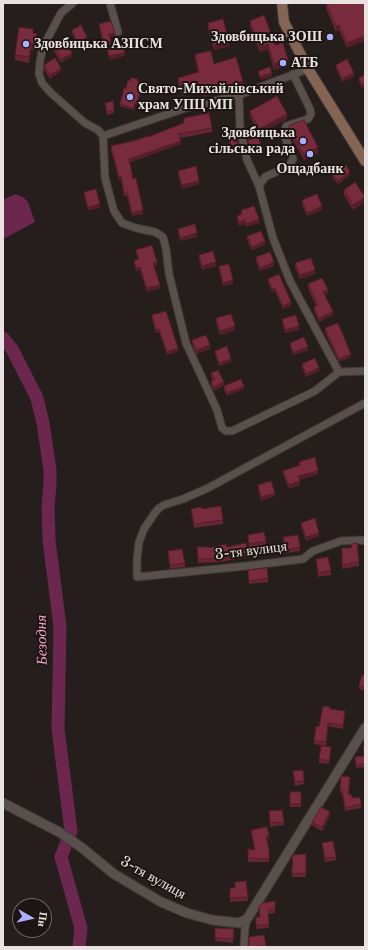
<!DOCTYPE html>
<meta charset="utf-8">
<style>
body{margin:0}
#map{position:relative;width:368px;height:950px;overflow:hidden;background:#261e1d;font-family:"Libre Baskerville",serif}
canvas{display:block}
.frame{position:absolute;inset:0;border:4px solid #e8e3e2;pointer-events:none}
.north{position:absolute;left:12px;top:898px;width:40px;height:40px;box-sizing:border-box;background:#1d1514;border:1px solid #6e6766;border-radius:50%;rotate:98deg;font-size:11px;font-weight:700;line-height:16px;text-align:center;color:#e8e3e2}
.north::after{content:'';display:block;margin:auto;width:14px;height:18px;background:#acaffb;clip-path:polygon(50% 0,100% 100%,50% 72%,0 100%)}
</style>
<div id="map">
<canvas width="368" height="950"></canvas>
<div class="frame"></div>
<div class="north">Пн</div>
</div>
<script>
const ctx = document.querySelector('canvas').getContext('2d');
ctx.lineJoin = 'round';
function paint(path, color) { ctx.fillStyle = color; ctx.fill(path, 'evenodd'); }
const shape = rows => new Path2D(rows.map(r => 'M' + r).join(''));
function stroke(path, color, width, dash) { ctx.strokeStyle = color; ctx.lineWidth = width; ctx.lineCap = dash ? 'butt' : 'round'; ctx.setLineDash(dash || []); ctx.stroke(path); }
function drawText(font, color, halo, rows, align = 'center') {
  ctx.font = font + ' "Libre Baskerville",serif'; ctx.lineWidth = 4; ctx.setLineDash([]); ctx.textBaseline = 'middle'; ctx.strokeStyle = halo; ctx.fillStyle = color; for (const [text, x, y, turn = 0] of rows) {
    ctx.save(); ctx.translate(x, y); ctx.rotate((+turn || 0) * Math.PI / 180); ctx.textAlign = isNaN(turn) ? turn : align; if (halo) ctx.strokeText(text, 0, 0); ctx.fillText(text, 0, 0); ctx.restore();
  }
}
paint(shape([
 [15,194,24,198,28,202,35,222,3,239,3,200]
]), '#6b274e');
stroke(shape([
 [3,338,12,349,37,398,43,423,50,470,50,484,48,507,49,540,60,627,58,729,71,831,61,857,81,928,79,947]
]), '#6b274e', 13);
const minor = shape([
 [73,3,61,13,43,47,40,61,39,74,42,83,51,93,85,123,98,130,103,136,105,178,114,211,122,223,136,228,155,232,163,237,166,249,169,274,186,343,217,410,222,428,226,431,232,431,315,391,339,372,365,371],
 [110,3,118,32],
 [239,95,240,129,247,160,259,186,273,238,290,281,339,372],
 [103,136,186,108,239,95,308,69],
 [259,186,265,177,289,166,293,159,284,134,286,126,308,119,311,114,310,109,293,74],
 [365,403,208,488,183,499,164,505,159,508,154,514,144,529,139,542,137,559,137,577,246,566,303,559,313,551,341,541,360,540,365,541],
 [244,947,245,928,247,919]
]);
const tertiary = shape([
 [3,803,59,832,81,847,114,874,161,902,187,913,212,920,239,923,247,919,365,728]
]);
const secondary = shape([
 [282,3,284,22,308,69,365,161]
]);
stroke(minor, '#3f3837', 9);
stroke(tertiary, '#3f3837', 11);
stroke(secondary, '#3f3837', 12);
stroke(minor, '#594f4d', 7);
stroke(tertiary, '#594f4d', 9);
stroke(secondary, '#846452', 10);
paint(shape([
 [326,3,365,3,347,48,339,30,336,32,326,8],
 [250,21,275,45,288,65,274,70,268,49,260,52,250,26],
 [208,23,229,46,214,50,208,28],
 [99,24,115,36,110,37,111,44,104,46,99,28],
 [72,30,87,40,77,45,72,33],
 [33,33,37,39,35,50,31,50,29,63,15,60,15,55],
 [54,47,72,56,61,63,54,51],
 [195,54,214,64,243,86,203,97,202,90,182,96,178,83,178,78,198,72,195,59],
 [44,65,61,71,50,79,44,69],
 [336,65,354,77,342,82,336,68],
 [365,75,365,86,362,88,359,81,359,78],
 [138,83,140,85,138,91,140,93,137,104,135,104,134,110,120,106,120,104,126,88],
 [105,103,114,110,114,113,107,115],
 [250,111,287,119,259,134,250,116],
 [184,118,212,128,212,132,180,138,181,144,130,162,133,179,143,214,132,216,127,196,124,196,121,180,119,180,111,150,111,146,148,137,184,123],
 [289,128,318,153,304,160,289,133],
 [227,132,238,147,231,150,227,135],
 [248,140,262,151,251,155,248,144],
 [178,171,199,184,182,189,178,174],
 [333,174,350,175,338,184,333,178],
 [344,190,365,197,365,202,353,210,344,195],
 [84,192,100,208,88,210,84,195],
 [302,200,322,210,307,216,302,204],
 [241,210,259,223,246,227,245,224,239,226,237,219,237,216,241,214],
 [178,229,197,237,180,241,178,232],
 [247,236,265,245,252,250,247,240],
 [136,250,157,266,154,266,160,288,147,292,140,270,136,271,134,264,134,261,138,260,136,253],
 [199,255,216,266,202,270,199,259],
 [256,257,274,266,260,271,256,261],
 [295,263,315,274,300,279,295,267],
 [219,266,233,284,223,286,219,270],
 [268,279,291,306,283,309,275,291,272,292,268,282],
 [308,284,328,294,325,295,333,315,319,322,314,311,314,307,316,306,308,288],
 [152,315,178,351,167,355,159,332,156,333,152,319],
 [216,318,235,330,220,335,216,322],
 [282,319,299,330,285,333,282,322],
 [325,328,351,357,339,362,325,332],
 [192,340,210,349,196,354,192,343],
 [290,343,308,350,293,355,290,346],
 [215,351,231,362,219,366,215,354],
 [302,364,319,371,306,377,302,367],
 [211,373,224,385,214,391,211,385,211,381,213,380,211,377],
 [224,386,244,389,227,396,224,390],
 [299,462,318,474,299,480,300,485,289,489,283,474,283,471,299,465],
 [258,485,275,496,261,501,258,489],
 [191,509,202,509,223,520,223,524,194,528],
 [301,523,319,536,306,541,301,526],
 [248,535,266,541,266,544,249,548],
 [283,537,300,547,300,551,286,553,283,541],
 [351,544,359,562,359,566,342,569,342,548,351,548],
 [197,547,209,548,227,547,248,553,248,557,220,562,198,563],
 [168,551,185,563,185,567,170,569,168,555],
 [316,559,331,571,331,575,318,577],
 [248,570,268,578,268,582,249,584],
 [365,676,365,691,359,689,359,685],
 [330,709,345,715,343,729,328,726,326,746,314,744,314,741,319,727],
 [365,746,365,767,356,768,355,757,364,756],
 [331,751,329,764,319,763,319,759],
 [293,771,304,781,304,784,295,786],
 [350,781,349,794,352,798,361,804,361,808,345,811,342,793,340,793,340,789],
 [290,792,301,792,301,807,290,807],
 [269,811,284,822,284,825,270,827],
 [330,816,322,831,312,825,312,822],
 [251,830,269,839,267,840,269,850,269,862,248,862,248,849,255,850,251,833],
 [322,843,336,857,336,860,325,862],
 [306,854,306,877,292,877,292,866,293,866],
 [246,881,248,901,230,902,230,888,235,888],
 [259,907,275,909,275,913,268,914,269,928,256,929,256,917,260,917],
 [234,933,233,943,215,941,215,938]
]), '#672534');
paint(shape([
 [339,25,339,30,336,32,336,26],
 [115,33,115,36,109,38,109,34],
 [37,34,37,39,35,50,35,45],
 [365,36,365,41,347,48,347,43],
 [87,37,87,40,77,45,77,42],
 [111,41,111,44,104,46,104,43],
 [229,41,229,46,214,50,214,45],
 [268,44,268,49,260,52,260,47],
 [31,45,31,50,29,63,29,57],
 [132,46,132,47,124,49,124,47],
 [72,53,72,56,61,63,61,59],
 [125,53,125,56,109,60,109,56],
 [288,60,288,65,274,70,274,64],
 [61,68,61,71,50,79,50,75],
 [272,73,272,77,260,80,260,77],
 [354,73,354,77,342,82,342,79],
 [243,81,243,86,203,97,203,92],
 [365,83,365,86,362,88,362,84],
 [202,85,202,90,182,96,182,91],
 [287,114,287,119,259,134,259,129],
 [181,141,181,144,129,163,129,159],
 [238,144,238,147,231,150,231,146],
 [262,147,262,151,251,155,251,151],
 [318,147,318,153,304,160,304,155],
 [350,172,350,175,338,184,338,181],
 [121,176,121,180,119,180,119,177],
 [199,181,199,184,182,189,182,185],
 [365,197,365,202,353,210,353,205],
 [100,204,100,208,88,210,88,207],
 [322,206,322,210,307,216,307,213],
 [143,210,143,214,132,216,132,213],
 [259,219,259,223,246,227,246,224],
 [245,220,245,224,239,226,239,222],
 [197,233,197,237,180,241,180,238],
 [265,241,265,245,252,250,252,247],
 [157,262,157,266,153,267,153,263],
 [216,262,216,266,202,270,202,266],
 [274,262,274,266,260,271,260,268],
 [140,267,140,270,136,271,136,268],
 [315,270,315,274,300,279,300,275],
 [233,280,233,284,223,286,223,283],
 [160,285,160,288,147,292,147,288],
 [275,288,275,291,272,292,272,289],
 [328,290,328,294,323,296,323,292],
 [291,302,291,306,283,309,283,306],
 [333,311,333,315,319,322,319,319],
 [235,326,235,330,220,335,220,331],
 [299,326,299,330,285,333,285,330],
 [159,329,159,332,156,333,156,330],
 [210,345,210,349,196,354,196,350],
 [308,347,308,350,293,355,293,352],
 [178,348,178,351,167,355,167,352],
 [351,354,351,357,339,362,339,359],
 [231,359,231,362,219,366,219,363],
 [319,368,319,371,306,377,306,374],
 [224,382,224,385,214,391,214,387],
 [244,386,244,389,227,396,227,393],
 [318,471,318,474,298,480,298,476],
 [300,481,300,485,289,489,289,485],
 [275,493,275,496,261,501,261,497],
 [319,533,319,536,306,541,306,537],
 [330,812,330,816,322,831,322,827],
 [266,836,269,836,269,839,266,840]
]), '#541e2b');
const building = shape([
 [326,3,365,3,365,36,347,43,339,25,336,26,326,3],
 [264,15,275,45,283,43,288,60,274,64,268,44,260,47,250,21,264,15],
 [223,19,229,41,214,45,208,23,223,19],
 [111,21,115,33,109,34,111,41,104,43,99,24,111,21],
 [81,25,87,37,77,42,72,30,81,25],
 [19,27,33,29,33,33,37,34,35,45,31,45,29,57,15,55,19,27],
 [65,40,72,53,61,59,54,47,65,40],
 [131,40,132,46,124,47,123,42,131,40],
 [123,46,125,53,109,56,107,50,123,46],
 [211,51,214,64,236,57,243,81,203,92,202,85,182,91,178,78,199,72,195,54,211,51],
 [55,58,61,68,50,75,44,65,55,58],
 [347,59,354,73,342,79,336,65,347,59],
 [270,67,272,73,260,77,258,71,270,67],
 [365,75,365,83,362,84,359,78,365,75],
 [131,78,138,79,138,83,140,83,138,91,140,92,137,103,135,102,134,108,120,104,124,88,126,88,128,80,130,81,131,78],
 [277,96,287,114,259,129,250,111,277,96],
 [113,101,114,110,107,112,105,103,113,101],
 [209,113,212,128,178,134,181,141,129,159,133,179,136,178,143,210,132,213,127,192,124,193,121,176,119,177,111,146,134,141,148,136,148,137,184,123,184,118,209,113],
 [304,120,318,147,304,155,289,128,290,125,304,120],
 [235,130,238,144,231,146,227,132,235,130],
 [258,137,262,147,251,151,248,140,258,137],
 [346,165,350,172,338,181,333,174,346,165],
 [196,166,199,181,182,185,178,171,196,166],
 [355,182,365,197,353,205,344,190,355,182],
 [96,189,100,204,88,207,84,192,96,189],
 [317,194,322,206,307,213,302,200,317,194],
 [254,206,259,219,246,224,245,220,239,222,237,216,242,214,241,210,254,206],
 [195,224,197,233,180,238,178,229,195,224],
 [261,231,265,241,252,247,247,236,261,231],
 [152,245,157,262,153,263,160,285,147,288,140,267,136,268,134,261,139,259,136,250,152,245],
 [213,251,216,262,202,266,199,255,213,251],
 [270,252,274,262,260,268,256,257,270,252],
 [311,258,315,270,300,275,295,263,311,258],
 [229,264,233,280,223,283,219,266,229,264],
 [279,274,291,302,283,306,275,288,272,289,268,279,279,274],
 [322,278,328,290,323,292,333,311,319,319,314,307,318,305,308,284,322,278],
 [166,311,178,348,167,352,159,329,156,330,152,315,166,311],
 [231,314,235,326,220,331,216,318,231,314],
 [296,315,299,326,285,330,282,319,296,315],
 [338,323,351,354,339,359,325,328,338,323],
 [206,335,210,345,196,350,192,340,206,335],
 [304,337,308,347,293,352,290,343,304,337],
 [227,346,231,359,219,363,215,351,227,346],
 [315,358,319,368,306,374,302,364,315,358],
 [218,370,224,382,214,387,211,381,215,380,211,373,218,370],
 [241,379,244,386,227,393,224,386,241,379],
 [315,457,318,471,298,476,300,481,289,485,283,471,300,465,299,462,315,457],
 [271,481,275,493,261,497,258,485,271,481],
 [221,506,223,520,194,524,191,509,201,507,202,509,221,506],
 [315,518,319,533,306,537,301,523,315,518],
 [264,532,266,541,249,544,248,535,264,532],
 [298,535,300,547,286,550,283,537,298,535],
 [246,543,248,553,220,558,198,559,197,547,208,547,209,548,226,544,227,547,246,543],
 [357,543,359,562,342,565,342,548,352,548,351,544,357,543],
 [182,549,185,563,170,565,168,551,182,549],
 [328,557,331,571,318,573,316,559,328,557],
 [267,568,268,578,249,581,248,570,267,568],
 [362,675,365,676,365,687,359,685,362,675],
 [323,706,330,707,330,709,345,711,343,725,328,723,326,742,314,741,316,726,319,727,323,706],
 [321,746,331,747,329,761,319,759,321,746],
 [363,746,365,746,365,764,356,765,355,757,364,756,363,746],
 [303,770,304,781,295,782,293,771,303,770],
 [341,776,350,777,348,794,351,794,352,798,360,797,361,804,345,808,342,789,340,789,341,776],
 [290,792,301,792,301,804,290,804,290,792],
 [321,807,330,812,322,827,312,822,321,807],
 [282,810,284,822,270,823,269,811,282,810],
 [267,827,269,836,266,836,269,850,269,859,248,858,248,849,255,850,251,830,267,827],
 [333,841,336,857,325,858,322,843,333,841],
 [306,854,306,873,292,874,292,866,293,866,292,855,306,854],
 [246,881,248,897,230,898,230,888,235,888,235,882,246,881],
 [275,901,275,909,268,910,269,925,256,925,256,917,260,917,259,907,262,903,275,901],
 [215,928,234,929,233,939,215,938,215,928],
 [264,935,266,946,249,947,249,937,264,935]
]);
paint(building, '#782b3d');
stroke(building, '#541e2b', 1);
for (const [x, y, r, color] of [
 [330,37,4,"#acaffb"],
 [26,44,4,"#acaffb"],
 [283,63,4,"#acaffb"],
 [130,97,4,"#acaffb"],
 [303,141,4,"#acaffb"],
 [310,154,4,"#acaffb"]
]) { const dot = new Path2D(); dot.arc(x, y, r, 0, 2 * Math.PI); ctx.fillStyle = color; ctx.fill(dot); stroke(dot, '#1d1514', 1.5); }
drawText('bold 14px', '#e8e3e2', '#1d1514', [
 ["Здовбицька ЗОШ",322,37,"right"],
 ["Здовбицька АЗПСМ",34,44],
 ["АТБ",291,63],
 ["Свято-Михайлівський",138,89],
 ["храм УПЦ МП",138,105],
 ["Здовбицька",295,133,"right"],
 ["сільська рада",295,149,"right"],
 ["Ощадбанк",310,169,"center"]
], 'left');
drawText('14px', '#e8e3e2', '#1d1514', [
 ["3-тя вулиця",251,551,-7],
 ["3-тя вулиця",153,878,29]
]);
drawText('italic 15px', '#f6a4ce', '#1d1514', [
 ["Безодня",42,640,-91]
]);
</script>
